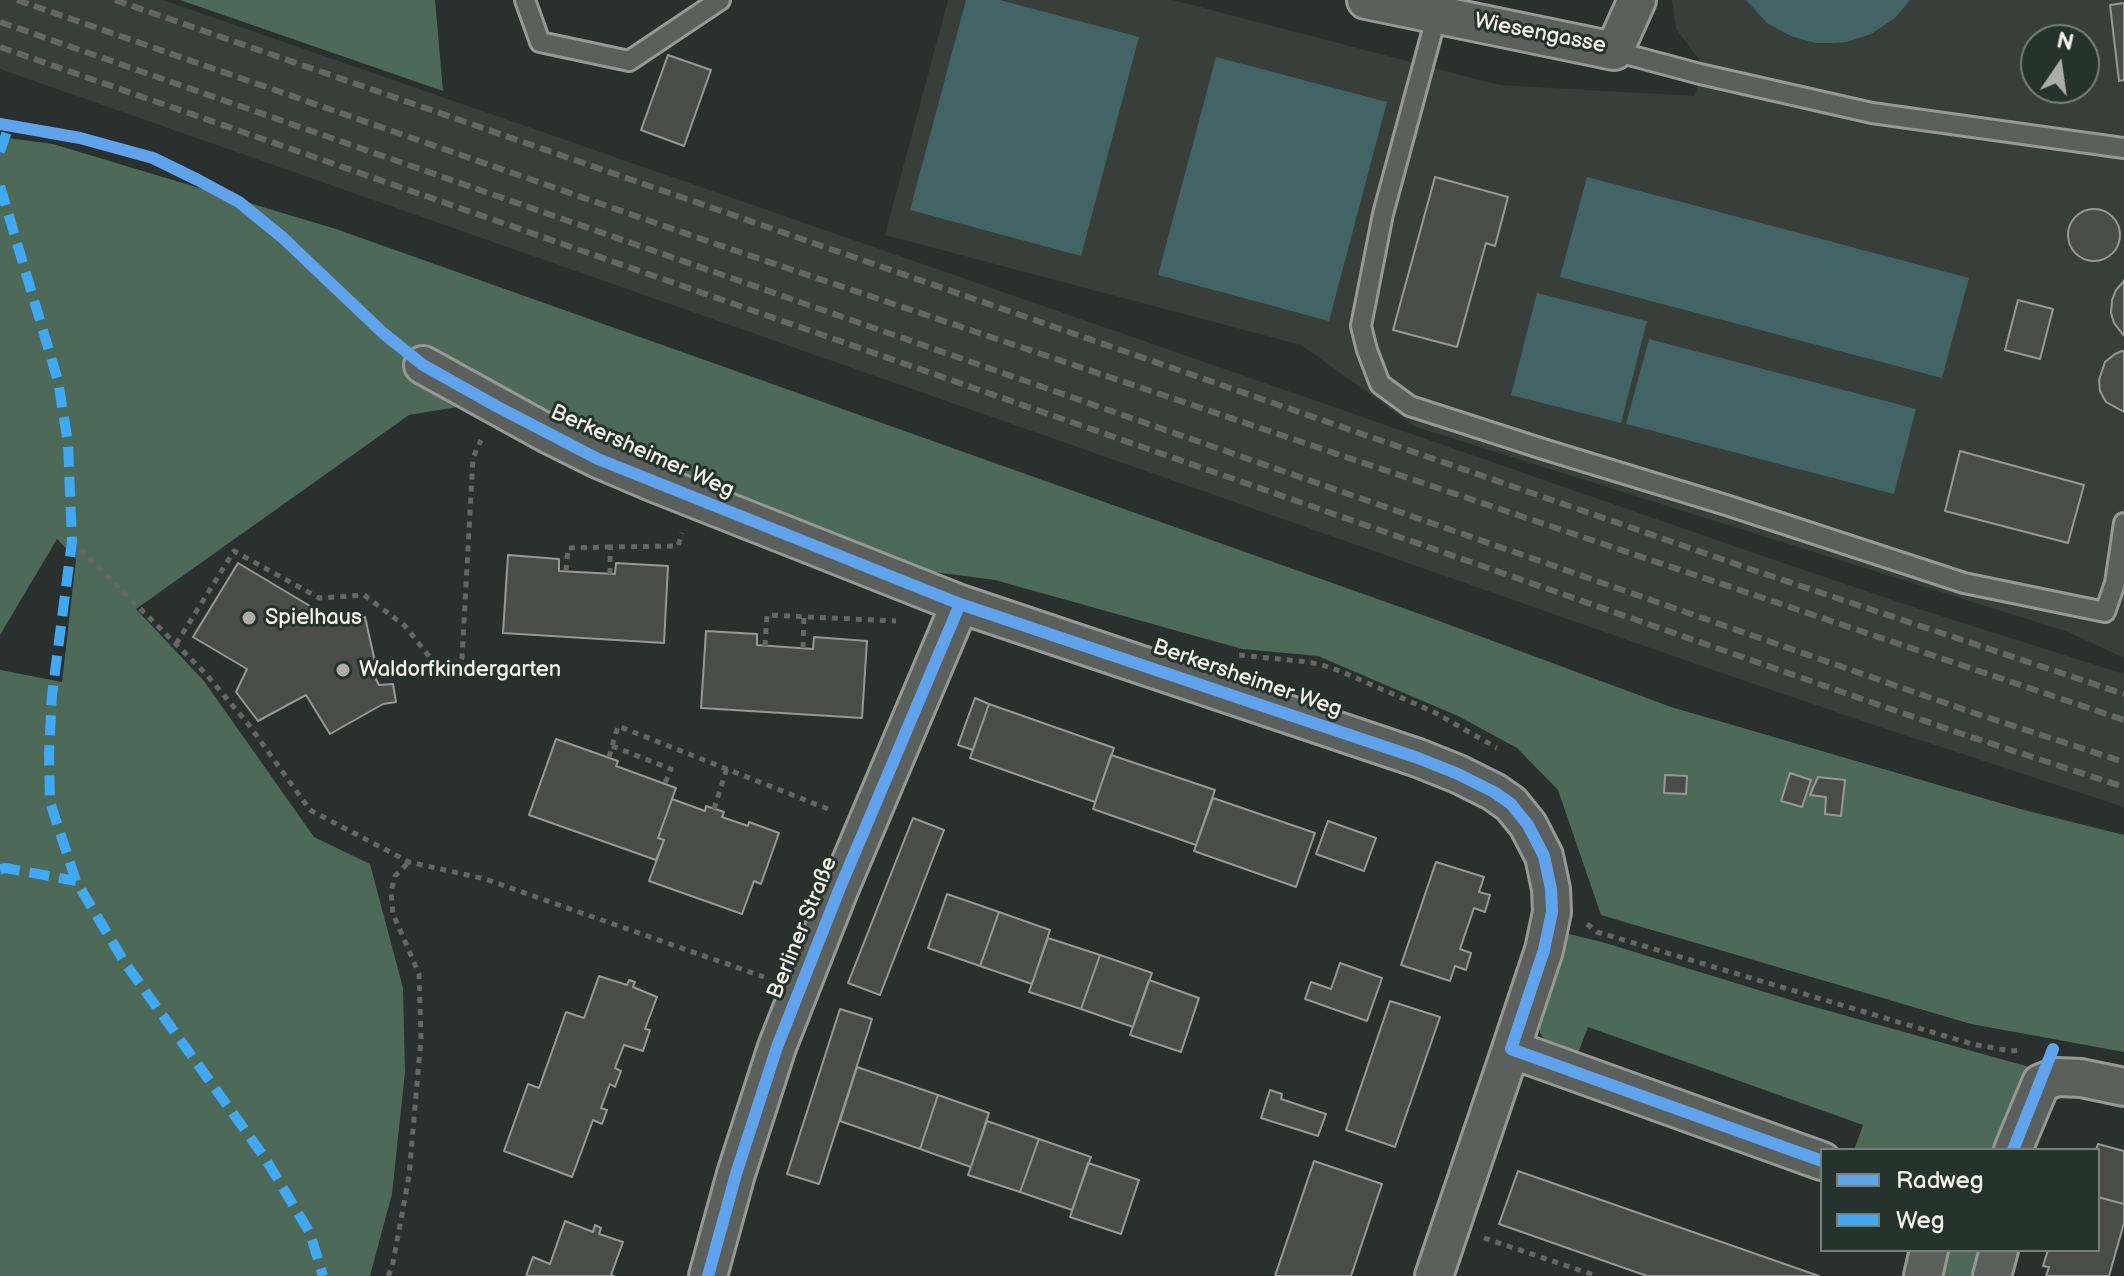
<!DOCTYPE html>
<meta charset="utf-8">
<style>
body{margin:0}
#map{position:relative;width:2124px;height:1276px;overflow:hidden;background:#29302d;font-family:"Balsamiq Sans",sans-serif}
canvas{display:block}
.legend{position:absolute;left:1820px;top:1148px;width:280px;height:104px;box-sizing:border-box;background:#26332d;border:2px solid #787f78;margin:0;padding:10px 14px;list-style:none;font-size:24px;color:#f4f1e8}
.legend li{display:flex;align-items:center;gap:16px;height:40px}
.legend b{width:40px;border:2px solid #787f78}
.north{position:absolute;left:2020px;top:24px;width:80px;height:80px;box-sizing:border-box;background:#26332d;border:2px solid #787f78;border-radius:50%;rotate:13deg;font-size:22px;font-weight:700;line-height:32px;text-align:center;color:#f4f1e8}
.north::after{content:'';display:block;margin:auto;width:28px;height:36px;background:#adada7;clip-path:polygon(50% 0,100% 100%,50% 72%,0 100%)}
</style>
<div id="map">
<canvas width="2124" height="1276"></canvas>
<ul class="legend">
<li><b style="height:10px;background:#60a3ed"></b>Radweg</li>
<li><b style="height:10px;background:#3fa9f5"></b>Weg</li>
</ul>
<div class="north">N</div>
</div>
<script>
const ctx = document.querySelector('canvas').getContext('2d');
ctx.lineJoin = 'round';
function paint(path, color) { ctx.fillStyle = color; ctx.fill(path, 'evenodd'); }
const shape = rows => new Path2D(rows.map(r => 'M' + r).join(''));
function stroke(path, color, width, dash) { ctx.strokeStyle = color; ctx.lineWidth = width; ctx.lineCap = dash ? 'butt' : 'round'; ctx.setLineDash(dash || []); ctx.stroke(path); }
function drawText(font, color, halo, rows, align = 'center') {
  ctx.font = font + ' "Balsamiq Sans",sans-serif'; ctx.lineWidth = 6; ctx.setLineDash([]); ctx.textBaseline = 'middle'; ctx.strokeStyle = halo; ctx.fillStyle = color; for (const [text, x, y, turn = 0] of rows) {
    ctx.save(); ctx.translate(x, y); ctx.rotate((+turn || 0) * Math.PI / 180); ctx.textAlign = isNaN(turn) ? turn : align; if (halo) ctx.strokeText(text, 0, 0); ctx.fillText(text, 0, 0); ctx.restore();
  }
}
paint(shape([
 [0,0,163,0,1728,544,1913,607,2124,674,2124,807,1874,725,1693,663,0,69],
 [948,0,1173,0,1499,85,1695,96,1700,74,1700,61,1676,29,1672,0,2124,0,2124,658,2068,632,1416,427,1301,345,885,235],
 [2036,40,2084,40,2084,88,2036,88]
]), '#383e3a');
paint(shape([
 [180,0,435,0,443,91],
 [0,137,53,144,336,229,1431,618,1671,707,2024,810,2124,835,2124,1052,1971,1024,1601,915,1558,790,1517,748,1458,716,1318,656,1242,649,995,580,926,571,505,399,409,415,136,609,204,681,314,837,370,864,403,988,405,1072,392,1194,370,1276,0,1276,0,670,62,682,76,559,57,539,0,635],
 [1565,933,1602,942,1804,1004,2033,1068,1992,1150,1854,1150,1863,1125,1588,1027,1575,1061,1550,1048,1540,1033,1540,1018],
 [1941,1250,1982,1250,1977,1276,1936,1276]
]), '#4c6a57');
paint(shape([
 [966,0,1000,0,1139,37,1081,256,910,210],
 [1746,0,1910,0,1895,18,1871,34,1847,42,1835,43,1815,43,1791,36,1767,23],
 [1216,57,1387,102,1329,321,1158,275],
 [1587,177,1969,278,1942,378,1560,277],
 [1537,293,1647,321,1621,423,1511,395],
 [1649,339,1916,409,1894,494,1626,424]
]), '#426464');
const building = shape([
 [2124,3,2124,80,2119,81,2110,5,2124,3],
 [668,55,711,70,684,146,641,130,668,55],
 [1435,177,1508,197,1495,246,1486,243,1457,347,1393,330,1435,177],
 '2068 235a26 26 0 1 1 52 0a26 26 0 1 1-52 0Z',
 [2124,281,2124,280,2124,336,2114,323,2111,313,2112,300,2116,290,2124,281],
 [2018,300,2053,309,2040,359,2005,350,2018,300],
 [2122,351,2124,351,2124,412,2106,402,2100,391,2099,380,2105,362,2115,354,2122,351],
 [1960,451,2084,485,2068,543,1945,511,1960,451],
 [508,555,559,559,559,571,615,574,616,563,668,566,664,643,503,633,508,555],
 [238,563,335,621,365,617,376,666,371,669,379,685,393,684,396,702,383,704,330,734,306,695,258,721,236,692,247,669,193,637,238,563],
 [706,631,757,634,757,645,813,649,814,637,867,641,862,718,701,708,706,631],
 [975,698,989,704,973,750,958,745,975,698],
 [989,704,1114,748,1095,802,970,758,989,704],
 [556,739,618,761,616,766,676,788,658,838,664,840,656,860,529,815,556,739],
 [1111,755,1215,790,1196,845,1093,809,1111,755],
 [1790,773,1811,780,1802,807,1781,801,1790,773],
 [1665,775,1687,776,1686,794,1664,793,1665,775],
 [1818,777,1845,780,1841,816,1825,814,1826,797,1810,795,1818,777],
 [1213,798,1315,833,1296,887,1194,851,1213,798],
 [672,799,705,811,706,806,724,812,722,817,748,826,749,822,779,833,761,884,754,881,742,914,649,881,664,840,658,838,672,799],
 [913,818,944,830,880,995,848,983,913,818],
 [1328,821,1376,838,1364,871,1316,854,1328,821],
 [1436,862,1484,877,1479,892,1490,895,1485,912,1474,908,1460,949,1471,953,1466,970,1455,966,1450,981,1401,965,1436,862],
 [947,894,999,912,980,966,928,948,947,894],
 [999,912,1050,930,1032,984,980,966,999,912],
 [1048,938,1100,955,1081,1009,1029,992,1048,938],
 [1100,955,1152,973,1133,1027,1081,1009,1100,955],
 [1340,963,1382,978,1367,1021,1305,999,1311,982,1331,989,1340,963],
 [599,976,627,985,629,980,635,982,633,987,657,997,645,1029,650,1030,643,1051,624,1045,615,1068,621,1071,615,1087,610,1084,601,1108,607,1110,602,1124,593,1120,572,1177,504,1151,528,1084,539,1088,566,1012,584,1018,599,976],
 [1149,980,1199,998,1181,1052,1130,1035,1149,980],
 [1390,1001,1440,1017,1395,1147,1346,1130,1390,1001],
 [840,1009,872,1019,819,1184,787,1174,840,1009],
 [857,1067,938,1095,920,1149,840,1121,857,1067],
 [1270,1090,1282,1094,1281,1099,1326,1114,1318,1136,1261,1118,1270,1090],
 [938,1095,989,1113,971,1167,920,1149,938,1095],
 [987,1121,1039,1139,1020,1192,968,1175,987,1121],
 [1039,1139,1091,1157,1072,1210,1020,1192,1039,1139],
 [2098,1144,2124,1151,2124,1204,2098,1197,2098,1150,2096,1150,2098,1144],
 [1314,1161,1382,1184,1351,1276,1275,1276,1314,1161],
 [1088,1163,1139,1180,1121,1234,1070,1217,1088,1163],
 [1518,1171,1819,1276,1647,1276,1499,1224,1518,1171],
 [2098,1197,2124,1204,2124,1223,2109,1276,2046,1276,2049,1267,2043,1266,2048,1250,2098,1250,2098,1197],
 [565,1221,593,1232,595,1225,601,1228,599,1234,623,1242,611,1275,614,1276,526,1276,533,1257,550,1264,565,1221]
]);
paint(building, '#4a4c4a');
stroke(building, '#969996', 2);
const lane = shape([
 [525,0,540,42,629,61,720,0],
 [1437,14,1383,214,1361,326,1367,350,1380,384,1410,406,1543,449,1726,505,1964,583,2105,612,2115,583,2124,523],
 [1614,51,1700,74,1872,113,2124,148]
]);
const street = shape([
 [1366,0,1614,51,1637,0],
 [423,365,550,435,598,459,652,482,960,604,1418,758,1458,774,1494,792,1511,804,1528,825,1544,856,1551,889,1552,912,1544,950,1511,1049,1822,1161],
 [2013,1150,2041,1083,2057,1077,2081,1078,2124,1087],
 [708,1276,736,1174,777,1047,839,890,960,604],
 [1434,1276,1511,1049],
 [1923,1276,1929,1250],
 [1992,1276,1999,1250]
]);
stroke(lane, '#969996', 24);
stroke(street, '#969996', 42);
stroke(shape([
 [72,541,206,674,249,725,310,810,409,862,485,879,764,977],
 [566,571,568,548,610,547],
 [610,574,610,547,678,546,682,533],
 [176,644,234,551,319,598,364,595,405,626,436,665,446,669,457,667,462,658,473,458,481,440],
 [765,646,767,615,896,621],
 [803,648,804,617],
 [1239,655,1299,661,1319,664,1340,671,1434,712,1497,748],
 [612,746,671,769,665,783],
 [609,757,618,726,833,811],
 [714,809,727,768],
 [1587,924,1597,932,1972,1044,2011,1051,2022,1050],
 [1484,1238,1597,1276],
 [388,1276,392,1268,409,1176,421,1038,419,974,393,914,391,892,395,876,409,862]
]), '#646764', 5, [6, 6]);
stroke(lane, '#5c605c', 18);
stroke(street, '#5c605c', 36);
stroke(shape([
 [17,0,713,243,2124,720],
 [115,0,1753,570,2124,694],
 [0,22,1974,713,2124,762],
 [0,47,1965,735,2124,787]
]), '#646764', 6, [12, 6]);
stroke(shape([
 [0,152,9,125],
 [0,186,58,381,68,443,72,541,52,695,49,753,50,802,76,881,125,963,265,1158,310,1233,323,1276],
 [0,869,6,868,76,881]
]), '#3fa9f5', 10, [20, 10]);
stroke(shape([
 [0,124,80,138,153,158,198,180,239,202,282,237,383,333,423,365,496,406,598,459,960,604,1418,758,1458,774,1494,792,1511,804,1528,825,1544,856,1551,889,1552,912,1544,950,1511,1049,1822,1161],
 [2013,1150,2053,1049],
 [708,1276,736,1174,777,1047,839,890,960,604]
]), '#60a3ed', 12);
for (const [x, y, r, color] of [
 [249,618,8,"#adada7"],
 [343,670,8,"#adada7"]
]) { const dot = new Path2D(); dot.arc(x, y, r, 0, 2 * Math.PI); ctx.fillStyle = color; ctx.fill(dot); stroke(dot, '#26332d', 3); }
drawText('22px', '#f4f1e8', '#26332d', [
 ["Wiesengasse",1540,34,11],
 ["Berkersheimer Weg",642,452,24],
 ["Berkersheimer Weg",1247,679,19],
 ["Berliner Straße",803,928,-68]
]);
drawText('22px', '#f4f1e8', '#26332d', [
 ["Spielhaus",265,618],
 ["Waldorfkindergarten",359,670]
], 'left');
</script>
